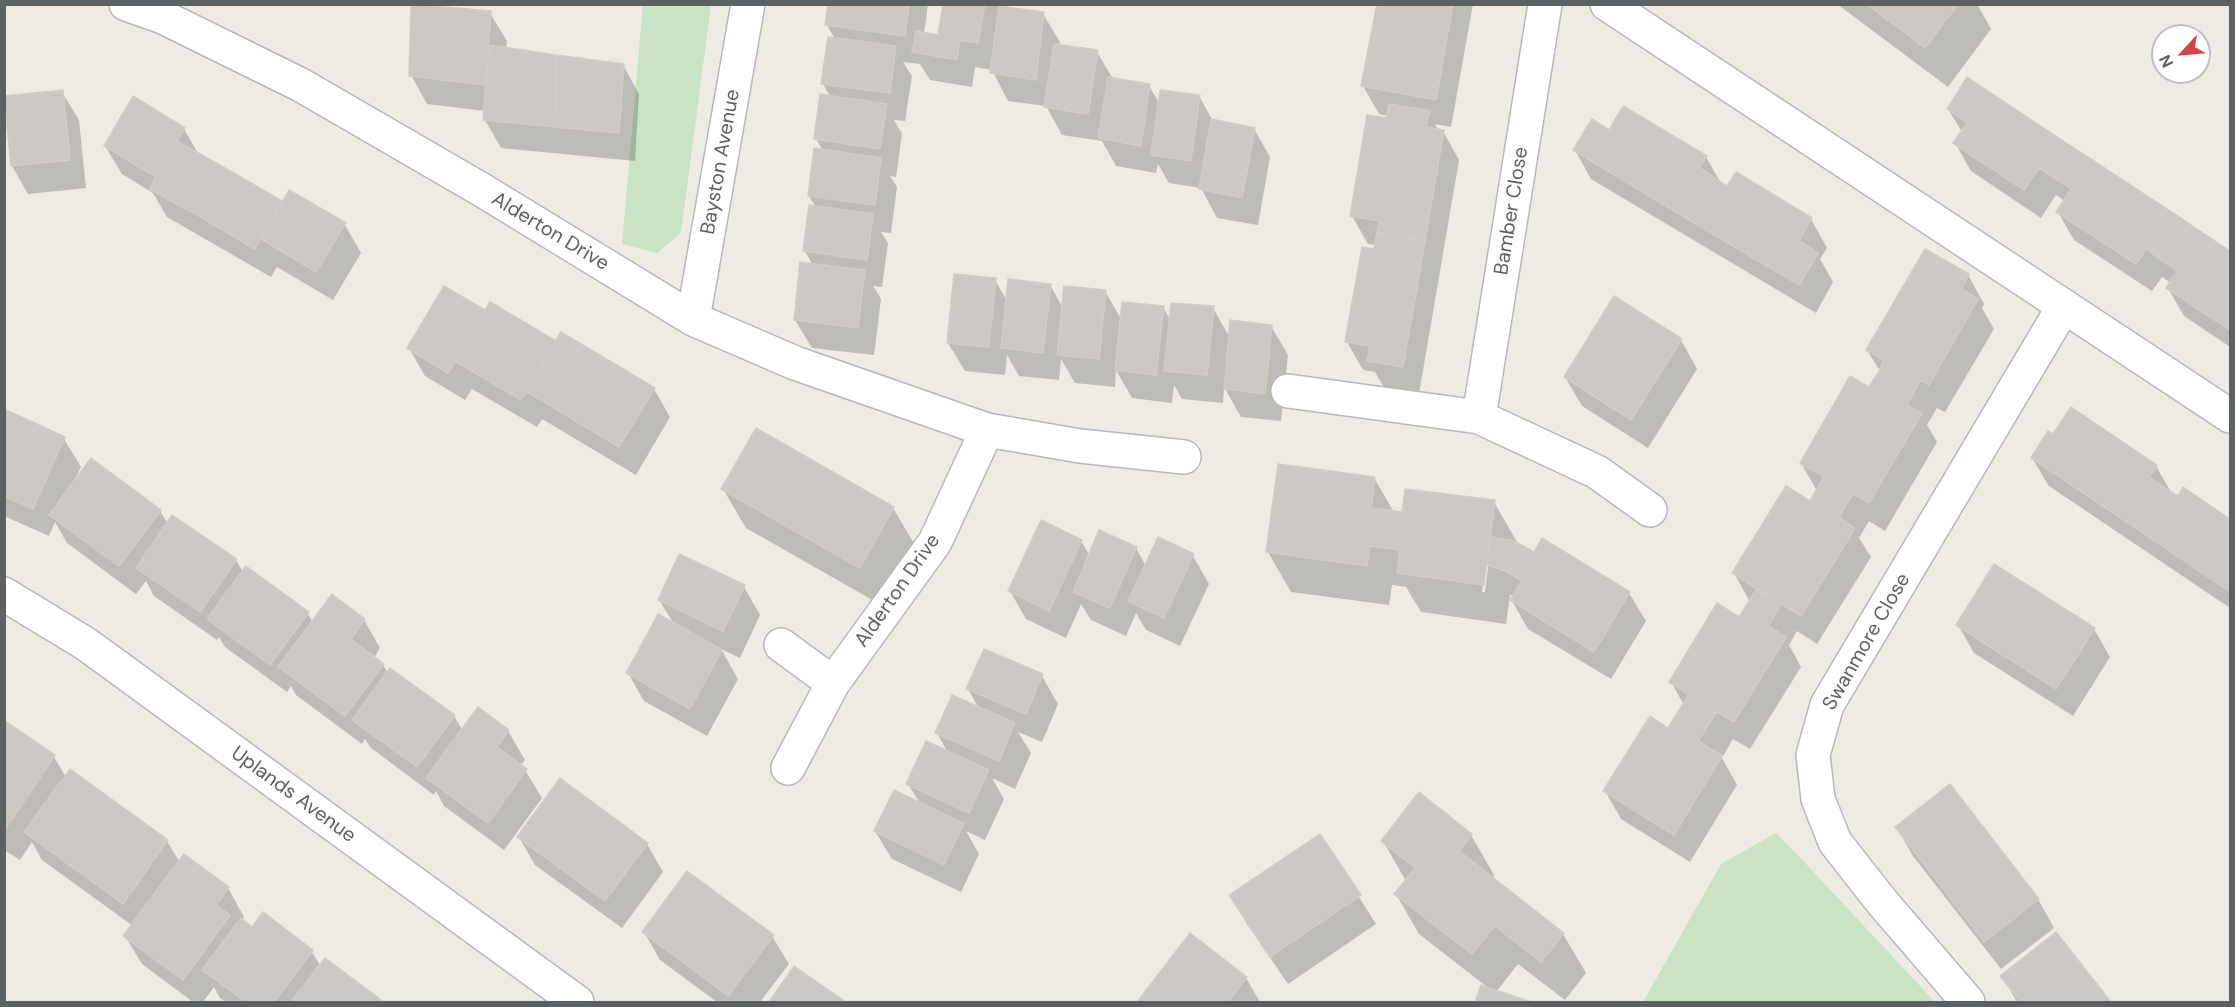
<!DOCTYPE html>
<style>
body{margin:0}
#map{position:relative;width:2235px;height:1007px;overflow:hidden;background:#eeebe5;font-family:"DM Sans",sans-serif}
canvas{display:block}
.frame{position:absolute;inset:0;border:6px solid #5d6164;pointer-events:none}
.north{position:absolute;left:2151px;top:24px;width:60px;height:60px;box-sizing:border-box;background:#fff;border:2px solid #bec0c1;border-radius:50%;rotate:244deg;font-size:16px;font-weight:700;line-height:24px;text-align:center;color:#5d6164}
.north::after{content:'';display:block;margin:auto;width:21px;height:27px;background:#da404c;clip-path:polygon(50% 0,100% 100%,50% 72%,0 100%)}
</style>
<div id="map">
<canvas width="2235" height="1007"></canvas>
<div class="frame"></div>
<div class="north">N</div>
</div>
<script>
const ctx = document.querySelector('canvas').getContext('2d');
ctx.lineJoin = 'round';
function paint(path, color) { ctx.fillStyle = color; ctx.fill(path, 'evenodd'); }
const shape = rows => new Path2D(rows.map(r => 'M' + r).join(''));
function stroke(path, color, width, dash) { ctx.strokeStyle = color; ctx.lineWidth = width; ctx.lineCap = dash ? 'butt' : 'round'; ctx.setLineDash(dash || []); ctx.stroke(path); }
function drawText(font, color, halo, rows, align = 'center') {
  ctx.font = font + ' "DM Sans",sans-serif'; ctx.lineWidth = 4.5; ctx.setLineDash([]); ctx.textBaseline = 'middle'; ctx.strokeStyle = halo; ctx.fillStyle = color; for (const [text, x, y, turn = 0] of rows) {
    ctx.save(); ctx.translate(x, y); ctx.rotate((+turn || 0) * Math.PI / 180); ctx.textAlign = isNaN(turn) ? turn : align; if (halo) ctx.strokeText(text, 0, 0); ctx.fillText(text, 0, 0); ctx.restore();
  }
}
paint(shape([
 [643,4,711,5,681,233,657,253,622,244],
 [1776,833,1808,866,1935,1002,1643,1002,1721,864]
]), '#c9e3c4');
paint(shape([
 [829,4,928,4,924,34,940,36,944,4,1003,4,1004,8,1043,14,1060,42,1059,46,1097,52,1113,79,1149,86,1160,104,1199,96,1213,121,1254,129,1270,157,1258,225,1217,218,1201,188,1169,183,1158,164,1156,173,1116,166,1102,141,1062,135,1046,106,1008,101,992,70,975,67,972,87,930,80,920,64,903,62,912,76,905,121,894,120,902,134,896,177,890,176,897,187,891,233,881,232,888,243,882,287,873,286,881,299,874,355,812,348,795,320,813,265,804,250,816,208,809,196,823,151,816,139,831,98,823,84,835,39,827,25],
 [1378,4,1473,4,1451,127,1435,124,1439,131,1443,131,1459,160,1419,394,1385,389,1375,372,1363,370,1347,342,1376,245,1368,244,1352,216,1388,116,1379,114,1363,86],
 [1837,4,1977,4,1991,29,1948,87],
 [490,13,507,41,506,49,623,65,639,94,635,161,501,148,485,120,485,111,427,104,411,75],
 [1968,80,2230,252,2230,347,2184,316,2168,288,2171,283,2162,277,2152,291,2074,240,2058,212,2065,201,2056,195,2041,218,1971,171,1955,143,1962,132,1948,109],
 [62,92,79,120,86,188,28,194,12,166],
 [184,129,199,155,283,203,345,225,361,253,333,300,277,267,271,277,167,217,153,193,122,174,105,146],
 [1610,132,1706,157,1722,185,1728,188,1811,219,1827,248,1820,259,1833,282,1816,313,1591,179,1575,150],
 [1968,275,1984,304,1982,308,1994,329,1945,412,1937,408,1927,425,1937,442,1885,531,1869,521,1859,538,1871,557,1817,644,1797,631,1789,645,1801,667,1750,749,1733,739,1722,758,1737,785,1690,862,1621,819,1605,791,1668,730,1684,705,1671,682,1739,619,1750,602,1734,573,1810,503,1817,491,1801,463,1870,389,1880,371,1867,350],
 [995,280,1007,301,1050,285,1063,308,1105,291,1121,319,1163,307,1171,321,1213,308,1230,338,1271,326,1288,355,1281,421,1241,417,1224,387,1223,403,1182,399,1174,385,1172,403,1132,398,1116,370,1115,387,1075,383,1061,359,1059,380,1019,376,1007,355,1005,375,965,371,948,343],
 [445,288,486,312,654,389,670,417,636,475,542,419,537,427,472,389,465,400,425,376,409,348],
 [1681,340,1697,369,1648,448,1582,406,1565,377],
 [4,411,64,439,81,467,74,481,160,511,168,524,173,517,236,560,243,572,307,613,313,622,364,620,380,648,374,658,383,665,388,673,454,716,463,731,478,709,508,731,525,760,520,766,525,770,542,798,504,850,444,806,436,791,434,795,371,748,365,739,362,744,296,695,291,686,287,692,225,647,219,637,217,640,154,596,146,581,136,594,67,543,55,522,49,536,4,516],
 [2032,458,2156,466,2172,494,2178,498,2184,489,2230,521,2230,608,2049,486],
 [1374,478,1394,512,1403,514,1494,502,1517,542,1517,544,1534,554,1629,593,1646,621,1611,679,1528,629,1512,601,1514,596,1510,595,1506,624,1421,612,1406,587,1392,585,1389,605,1291,592,1268,552],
 [1489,536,1492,536,1485,592,1482,592],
 [723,489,893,508,916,547,883,606,746,528],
 [1081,541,1090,556,1136,548,1146,566,1193,556,1209,584,1180,646,1146,630,1136,613,1126,636,1091,620,1081,604,1066,638,1026,619,1010,591],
 [744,587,760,615,740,658,721,649,738,679,707,736,644,701,628,673,674,624,659,600],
 [1958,625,2094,629,2110,657,2073,716,1974,653],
 [1042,676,1058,704,1042,742,1018,732,1031,753,1015,789,992,778,1004,799,985,840,966,831,979,854,961,892,892,859,875,831,921,805,908,784,948,753,937,733,979,709,968,689],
 [4,722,54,757,66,777,167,841,180,863,185,856,228,888,244,917,241,921,252,929,311,951,321,966,326,960,381,1002,226,1002,220,998,214,987,203,1002,193,1002,142,964,125,936,133,926,42,860,32,842,20,860,4,850],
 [1897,828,2038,899,2054,928,2001,969,1913,856],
 [1471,835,1494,875,1492,878,1563,934,1586,973,1565,1000,1518,964,1496,992,1527,1002,1476,1002,1482,987,1491,990,1419,934,1396,894,1406,881,1383,841],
 [1320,836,1376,924,1288,984,1247,924,1231,896],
 [519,837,647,844,663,872,622,928,535,865],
 [644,932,772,936,789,964,760,1002,717,1002,660,960],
 [2056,934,2109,1002,2017,1002,2002,976],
 [1190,936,1246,978,1260,1002,1139,1002],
 [795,968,843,1002,770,1002]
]), '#0003');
const building = shape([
 [411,4,491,11,486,85,409,76,411,4],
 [828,4,909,4,905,36,825,25,828,4],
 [943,4,985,4,978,43,960,40,957,60,912,52,916,31,938,35,943,4],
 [1377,4,1453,4,1436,100,1361,86,1377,4],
 [1866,4,1958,4,1925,48,1866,4],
 [999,6,1044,12,1036,80,990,73,999,6],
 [828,37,896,46,890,93,821,84,828,37],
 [1054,44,1098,50,1088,114,1044,107,1054,44],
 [489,45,556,55,555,127,483,120,489,45],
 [556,55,624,64,619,133,555,127,556,55],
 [1108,77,1150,84,1141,146,1098,138,1108,77],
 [1967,77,2077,150,2058,180,2039,168,2024,190,1953,143,1967,123,1947,109,1967,77],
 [63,90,70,160,11,166,4,96,63,90],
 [1160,90,1200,95,1191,161,1151,155,1160,90],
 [820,94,887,104,880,149,814,139,820,94],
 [133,96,185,128,156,177,104,146,133,96],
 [1389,104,1430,111,1426,127,1444,130,1425,241,1377,232,1379,221,1350,216,1367,115,1386,118,1389,104],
 [1623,106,1707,156,1699,168,1712,176,1686,218,1573,150,1592,119,1609,130,1623,106],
 [1211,119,1255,128,1242,198,1199,189,1211,119],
 [177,141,225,168,199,216,149,189,177,141],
 [814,148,881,158,875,205,808,196,814,148],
 [2077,150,2182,219,2157,257,2146,249,2136,264,2056,212,2071,189,2058,180,2077,150],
 [225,168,282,201,255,249,199,216,225,168],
 [1736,172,1812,218,1799,241,1818,253,1799,285,1686,218,1712,176,1727,186,1736,172],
 [289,190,346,223,316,272,261,239,289,190],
 [809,205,873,214,867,260,803,251,809,205],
 [2182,219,2230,251,2230,330,2166,288,2177,271,2157,257,2182,219],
 [1377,232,1425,241,1403,367,1367,361,1370,346,1345,342,1362,247,1374,249,1377,232],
 [1925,249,1969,274,1961,289,1978,299,1929,385,1921,380,1914,392,1879,371,1884,360,1866,350,1925,249],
 [800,262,865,270,858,328,794,320,800,262],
 [954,274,996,278,989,347,947,343,954,274],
 [1008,279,1051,284,1043,353,1001,348,1008,279],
 [444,286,485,310,448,373,407,348,444,286],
 [1064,286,1106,290,1099,359,1057,355,1064,286],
 [1614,296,1682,339,1631,420,1564,377,1614,296],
 [490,302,556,341,521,400,455,361,490,302],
 [1122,302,1164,306,1156,375,1115,370,1122,302],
 [1171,303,1214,306,1207,375,1164,371,1171,303],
 [1230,320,1272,325,1265,394,1224,389,1230,320],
 [561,332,655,388,619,447,526,391,561,332],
 [1879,371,1914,392,1907,405,1922,413,1869,503,1800,463,1850,376,1869,387,1879,371],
 [2071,407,2157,465,2149,477,2162,486,2134,527,2031,458,2048,431,2053,434,2071,407],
 [4,409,65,437,33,509,4,496,4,409],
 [756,428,894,507,860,568,721,489,756,428],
 [91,458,161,510,119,566,49,515,91,458],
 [1278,464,1375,477,1371,508,1402,512,1405,489,1495,500,1484,585,1397,573,1400,550,1370,546,1367,566,1266,552,1278,464],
 [1824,477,1853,493,1839,517,1855,528,1801,616,1732,573,1786,486,1810,501,1824,477],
 [2162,486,2178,496,2183,487,2230,519,2230,592,2134,527,2162,486],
 [172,515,237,559,200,612,136,568,172,515],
 [1041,520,1082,540,1049,611,1008,591,1041,520],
 [1099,530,1137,547,1110,608,1073,592,1099,530],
 [1158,537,1194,554,1164,618,1128,601,1158,537],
 [1491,537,1514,541,1534,552,1542,538,1630,592,1594,652,1510,600,1522,581,1506,571,1487,565,1491,537],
 [679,554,745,585,723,631,658,600,679,554],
 [1994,564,2095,628,2056,689,1956,625,1994,564],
 [246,566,309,612,270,665,207,619,246,566],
 [1757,589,1781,604,1768,626,1786,637,1734,722,1669,682,1717,603,1739,617,1757,589],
 [332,594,365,619,351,639,384,664,345,716,278,667,332,594],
 [658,614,722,650,690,709,626,673,658,614],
 [984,649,1043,674,1026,714,966,689,984,649],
 [390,668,455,715,417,767,352,720,390,668],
 [1689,694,1717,711,1698,741,1722,756,1674,835,1603,791,1650,716,1668,728,1689,694],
 [952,695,1015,723,999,761,935,733,952,695],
 [478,707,509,730,497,747,527,769,488,823,426,778,478,707],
 [4,720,55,755,4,831,4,720],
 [926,741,989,770,969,813,906,784,926,741],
 [70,769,168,840,123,904,24,832,70,769],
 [560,778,648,843,605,901,517,837,560,778],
 [1950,784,2039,899,1984,942,1895,827,1950,784],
 [894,790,964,824,944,865,874,831,894,790],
 [1419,792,1472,834,1459,851,1564,933,1541,962,1495,926,1472,954,1394,894,1415,868,1381,841,1419,792],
 [1320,834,1361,895,1270,957,1229,895,1320,834],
 [184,854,229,887,216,905,230,915,183,980,123,936,184,854],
 [687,871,774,935,728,996,642,932,687,871],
 [263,912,313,950,274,1002,246,1002,202,970,241,918,252,927,263,912],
 [2056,932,2111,1002,2021,1002,2000,976,2056,932],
 [1190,933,1247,977,1228,1002,1137,1002,1190,933],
 [325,958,384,1002,291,1002,325,958],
 [794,966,846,1002,769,1002,794,966],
 [1481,985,1531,1002,1475,1002,1481,985]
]);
paint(building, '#ccc8c4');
stroke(building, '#d2ccc4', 1.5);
const street = shape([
 [126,4,163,17,301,85,482,190,693,319,795,363,987,430,1080,446,1184,457],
 [1607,4,2230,416],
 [693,319,748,4],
 [1288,391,1479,417,1597,472,1650,510],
 [1479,417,1545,4],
 [4,594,86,644,577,1002],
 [781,645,833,683],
 [788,768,833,683,935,542,987,430],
 [1968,1002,1882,902,1835,842,1818,799,1813,755,1827,705,2064,306]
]);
stroke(street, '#b6b8bb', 36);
stroke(street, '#fff', 33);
drawText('20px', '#5d6164', '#fff', [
 ["Bayston Avenue",721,162,-80],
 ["Bamber Close",1512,211,-81],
 ["Alderton Drive",550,232,31],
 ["Alderton Drive",898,591,-55],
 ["Swanmore Close",1867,642,-60],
 ["Uplands Avenue",293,795,36]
]);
</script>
